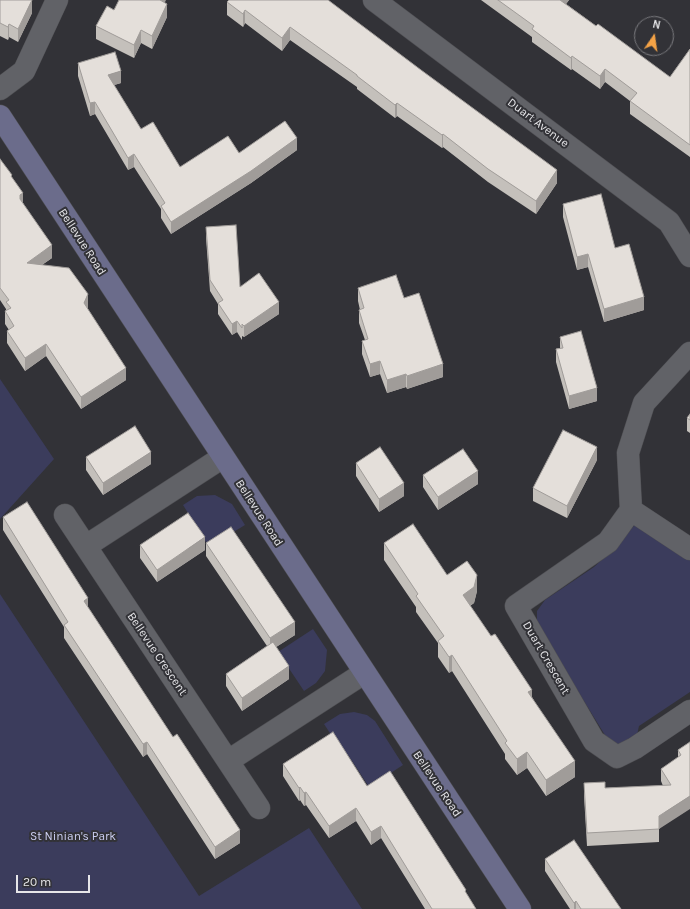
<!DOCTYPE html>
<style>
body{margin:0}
#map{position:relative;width:690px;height:909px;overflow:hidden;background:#323237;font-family:Karla,sans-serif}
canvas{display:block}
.north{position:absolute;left:634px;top:16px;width:40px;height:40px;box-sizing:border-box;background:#323237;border:1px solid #7a7a7e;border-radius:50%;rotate:13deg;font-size:11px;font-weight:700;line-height:16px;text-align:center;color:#e6e6e9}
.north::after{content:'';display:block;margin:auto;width:14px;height:18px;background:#f5a346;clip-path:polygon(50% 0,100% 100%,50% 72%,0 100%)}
.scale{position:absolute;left:16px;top:875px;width:74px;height:18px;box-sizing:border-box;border:2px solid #e6e6e9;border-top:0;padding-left:5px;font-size:12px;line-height:14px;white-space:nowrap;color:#e6e6e9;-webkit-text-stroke:3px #323237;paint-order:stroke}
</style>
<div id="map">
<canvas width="690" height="909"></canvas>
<div class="north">N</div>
<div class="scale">20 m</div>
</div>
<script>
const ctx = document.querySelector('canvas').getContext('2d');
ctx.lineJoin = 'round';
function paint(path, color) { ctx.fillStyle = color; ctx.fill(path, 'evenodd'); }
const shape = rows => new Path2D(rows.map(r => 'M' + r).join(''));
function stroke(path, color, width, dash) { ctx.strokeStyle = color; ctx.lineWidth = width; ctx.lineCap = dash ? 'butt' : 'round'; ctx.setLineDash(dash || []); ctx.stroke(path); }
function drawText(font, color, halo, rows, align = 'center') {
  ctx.font = font + ' Karla,sans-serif'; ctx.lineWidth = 4; ctx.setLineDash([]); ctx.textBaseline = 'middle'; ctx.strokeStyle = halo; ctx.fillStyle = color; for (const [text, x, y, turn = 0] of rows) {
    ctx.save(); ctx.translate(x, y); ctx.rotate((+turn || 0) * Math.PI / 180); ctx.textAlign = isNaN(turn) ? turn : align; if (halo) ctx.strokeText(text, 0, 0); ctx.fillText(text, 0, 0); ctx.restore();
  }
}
paint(shape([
 [0,379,54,459,0,519],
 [215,495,232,504,245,525,209,547,183,505,197,496],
 [637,522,656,532,690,560,690,692,639,726,637,735,631,741,616,745,608,740,537,625,537,611,545,600,594,567,618,545],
 [0,594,199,896,309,828,362,909,0,909],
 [313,629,327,650,325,671,316,683,304,691,278,652],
 [354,712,367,715,375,721,403,765,369,787,348,755,345,756,324,724,340,714]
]), '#3b3c5c');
const street = shape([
 [374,0,669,222,690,256],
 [0,89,24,71,57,0],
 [690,353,644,403,628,453,631,510,608,542,516,606,594,741,617,757,635,748,690,711],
 [631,510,690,549],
 [65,515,259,808],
 [86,546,223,457],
 [228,761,364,673]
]);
const secondary = shape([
 [0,116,520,909]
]);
stroke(street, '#4f4f53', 23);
stroke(secondary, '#4f4f53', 23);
stroke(street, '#616267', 22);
stroke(secondary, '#6b6c8b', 22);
paint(shape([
 [0,0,32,13,18,42,9,37,8,40,0,36],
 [328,0,557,183,536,214,488,182,443,147,442,148,397,116,395,118,357,89,357,87,290,40,282,51,245,23,243,27,227,15,227,2],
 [481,0,569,0,566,4,596,26,670,77,690,49,690,157,630,114,630,101,605,82,600,89,572,69,571,70,532,42,532,37],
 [165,3,167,17,152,49,141,43,134,58,96,39,96,26,114,10],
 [78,63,121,83,114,85,141,129,180,167,239,153,297,150,251,183,171,234,161,218,161,209,134,167,128,170,95,114,90,116,78,76],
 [0,159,12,178,23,203,52,258,42,265,88,307,87,309,126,380,81,409,46,356,25,371,7,343,7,331,9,330,5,324,5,311,6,311,6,309,0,300],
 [563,204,615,248,644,310,604,322,588,267,577,270,563,217],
 [206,227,240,287,279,314,244,337,242,336,242,340,237,332,232,335,218,314,218,304,210,291,206,238],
 [358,288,404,298,443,377,407,389,406,387,387,393,380,374,370,377,362,354,362,341,365,340,359,323,359,310,360,310,358,301],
 [560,337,597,401,569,409,556,362,556,349,560,348],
 [690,414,690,433,687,431,687,418],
 [86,457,151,464,103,495,86,470],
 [597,460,567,518,533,501,533,488],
 [356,463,404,496,379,512,356,476],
 [423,475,478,484,438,510,423,487],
 [3,517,88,608,240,843,215,859,147,754,143,757,64,638,64,627,3,530],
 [206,543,295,635,276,647,289,679,242,711,226,686,226,674,267,646,206,556],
 [384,543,447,575,477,591,474,603,470,606,532,697,575,777,546,796,527,768,517,775,505,759,505,754,452,671,449,673,438,657,438,643,416,612,416,607,384,560],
 [140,545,205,550,157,582,140,558],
 [690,742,659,829,659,842,587,846,584,796,584,783,605,788,663,786,661,781,661,769,678,758,678,750],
 [283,764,367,786,466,893,476,909,425,909,381,838,371,845,356,821,329,838,306,805,304,806,300,800,299,801,283,776],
 [545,859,621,909,570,909,545,871]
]), '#c4c0bb');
paint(shape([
 [32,0,32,13,18,42,18,29],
 [160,0,166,0,160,13],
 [560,0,569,0,560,12],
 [167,4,167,17,152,49,152,36],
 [245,10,245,23,243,27,243,14],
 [9,24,9,37,8,40,8,27],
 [290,27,290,40,282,51,282,38],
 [141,30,141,43,134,58,134,45],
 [572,56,572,69,571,70,571,58],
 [605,69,605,82,600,89,600,76],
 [121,71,121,83,108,87,108,75],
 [95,102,95,114,90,116,90,103],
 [397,103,397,116,395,118,395,105],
 [443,134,443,147,442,148,442,135],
 [297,138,297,150,251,183,171,234,171,222],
 [134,154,134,167,128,170,128,158],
 [557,170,557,183,536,214,536,201],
 [23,193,23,206,20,208,20,195],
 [52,245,52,258,27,275,27,263],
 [588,254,588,267,577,270,577,257],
 [88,294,88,307,84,315,84,303],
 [644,297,644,310,604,322,604,309],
 [279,302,279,314,244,337,244,326],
 [237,321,237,332,232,335,232,324],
 [46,344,46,356,25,371,25,358],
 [380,361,380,374,370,377,370,364],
 [443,364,443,377,407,389,407,376],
 [126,368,126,380,81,409,81,397],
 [406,374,406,387,387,393,387,380],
 [597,388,597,401,569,409,569,396],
 [597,447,597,460,567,518,567,506],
 [151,452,151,464,103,495,103,483],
 [478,471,478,484,438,510,438,497],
 [404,483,404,496,379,512,379,499],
 [205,537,205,550,157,582,157,570],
 [477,575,477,591,474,603,463,611,463,595],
 [88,598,88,610,84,601],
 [295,622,295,635,270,651,270,638],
 [452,655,452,671,449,673,449,657],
 [289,666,289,679,242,711,242,698],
 [532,690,532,706,528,692],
 [147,742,147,754,143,757,143,744],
 [527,752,527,768,517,775,517,759],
 [575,761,575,777,546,796,546,780],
 [300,787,300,800,299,801,299,788],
 [306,792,306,805,304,806,304,793],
 [690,796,690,809,659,829,659,816],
 [356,808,356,821,329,838,329,826],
 [381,826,381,838,371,845,371,832],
 [240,830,240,843,215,859,215,847],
 [576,901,576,909,574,909,574,903]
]), '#a09c99');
const building = shape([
 [0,0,32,0,18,29,9,24,8,27,0,23,0,0],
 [119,0,160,0,167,4,152,36,141,30,134,45,96,26,107,6,114,10,119,0],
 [229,0,328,0,421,70,557,170,536,201,488,169,443,134,442,135,397,103,395,105,357,76,357,75,290,27,282,38,245,10,243,14,227,2,229,0],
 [498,0,560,0,596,26,598,24,670,77,690,49,690,145,630,101,637,93,605,69,600,76,572,56,571,58,532,29,534,26,498,0],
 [115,52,121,71,108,75,141,129,153,122,180,167,228,136,239,153,285,121,297,138,251,171,171,222,161,206,165,203,134,154,128,158,95,102,90,103,78,63,115,52],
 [0,159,12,175,11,176,23,193,20,195,20,199,52,245,27,263,69,268,88,294,84,303,126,368,81,397,46,344,25,358,7,331,14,326,5,311,11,308,6,302,9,300,0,288,0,159],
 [601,194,615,248,629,244,644,297,604,309,588,254,577,257,563,204,601,194],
 [236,225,240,287,259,273,279,302,244,326,242,324,242,328,237,321,232,324,218,303,223,300,210,280,206,227,236,225],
 [396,275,404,298,419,293,443,364,407,376,406,374,387,380,380,361,370,364,362,341,368,339,359,310,364,308,358,288,396,275],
 [581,331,597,388,569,396,556,349,563,348,560,337,581,331],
 [690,414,690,420,687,418,690,414],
 [135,426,151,452,103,483,86,457,135,426],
 [563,430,597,447,567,506,533,488,563,430],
 [380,447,404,483,379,499,356,463,380,447],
 [463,449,478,471,438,497,423,475,463,449],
 [27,502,88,598,84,601,173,737,177,734,240,830,215,847,147,742,143,744,64,625,68,622,3,517,27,502],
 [188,513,205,537,157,570,140,545,188,513],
 [413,524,447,575,467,561,477,575,474,587,463,595,491,636,495,634,532,690,528,692,575,761,546,780,527,752,517,759,505,743,507,741,452,655,449,657,438,641,444,636,416,596,418,594,384,543,413,524],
 [231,527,295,622,270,638,206,543,231,527],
 [273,642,289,666,242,698,226,674,273,642],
 [333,732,367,786,390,771,466,890,465,891,476,909,432,909,381,826,371,832,356,808,329,826,306,792,304,793,300,787,299,788,283,764,333,732],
 [690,742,690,796,659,816,659,829,587,833,584,783,605,782,605,788,671,785,661,769,681,755,678,750,690,742],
 [574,840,621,909,581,909,576,901,574,903,545,859,574,840]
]);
paint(building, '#e4dfda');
stroke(building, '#a09c99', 1);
drawText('12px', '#e6e6e9', '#323237', [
 ["Duart Avenue",538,123,37],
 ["Bellevue Road",82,242,57],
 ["Bellevue Road",259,513,57],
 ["Bellevue Crescent",157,654,56],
 ["Duart Crescent",546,658,60],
 ["Bellevue Road",437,784,56]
]);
drawText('12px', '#cdd0f2', '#323237', [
 ["St Ninian's Park",73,837]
]);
</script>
